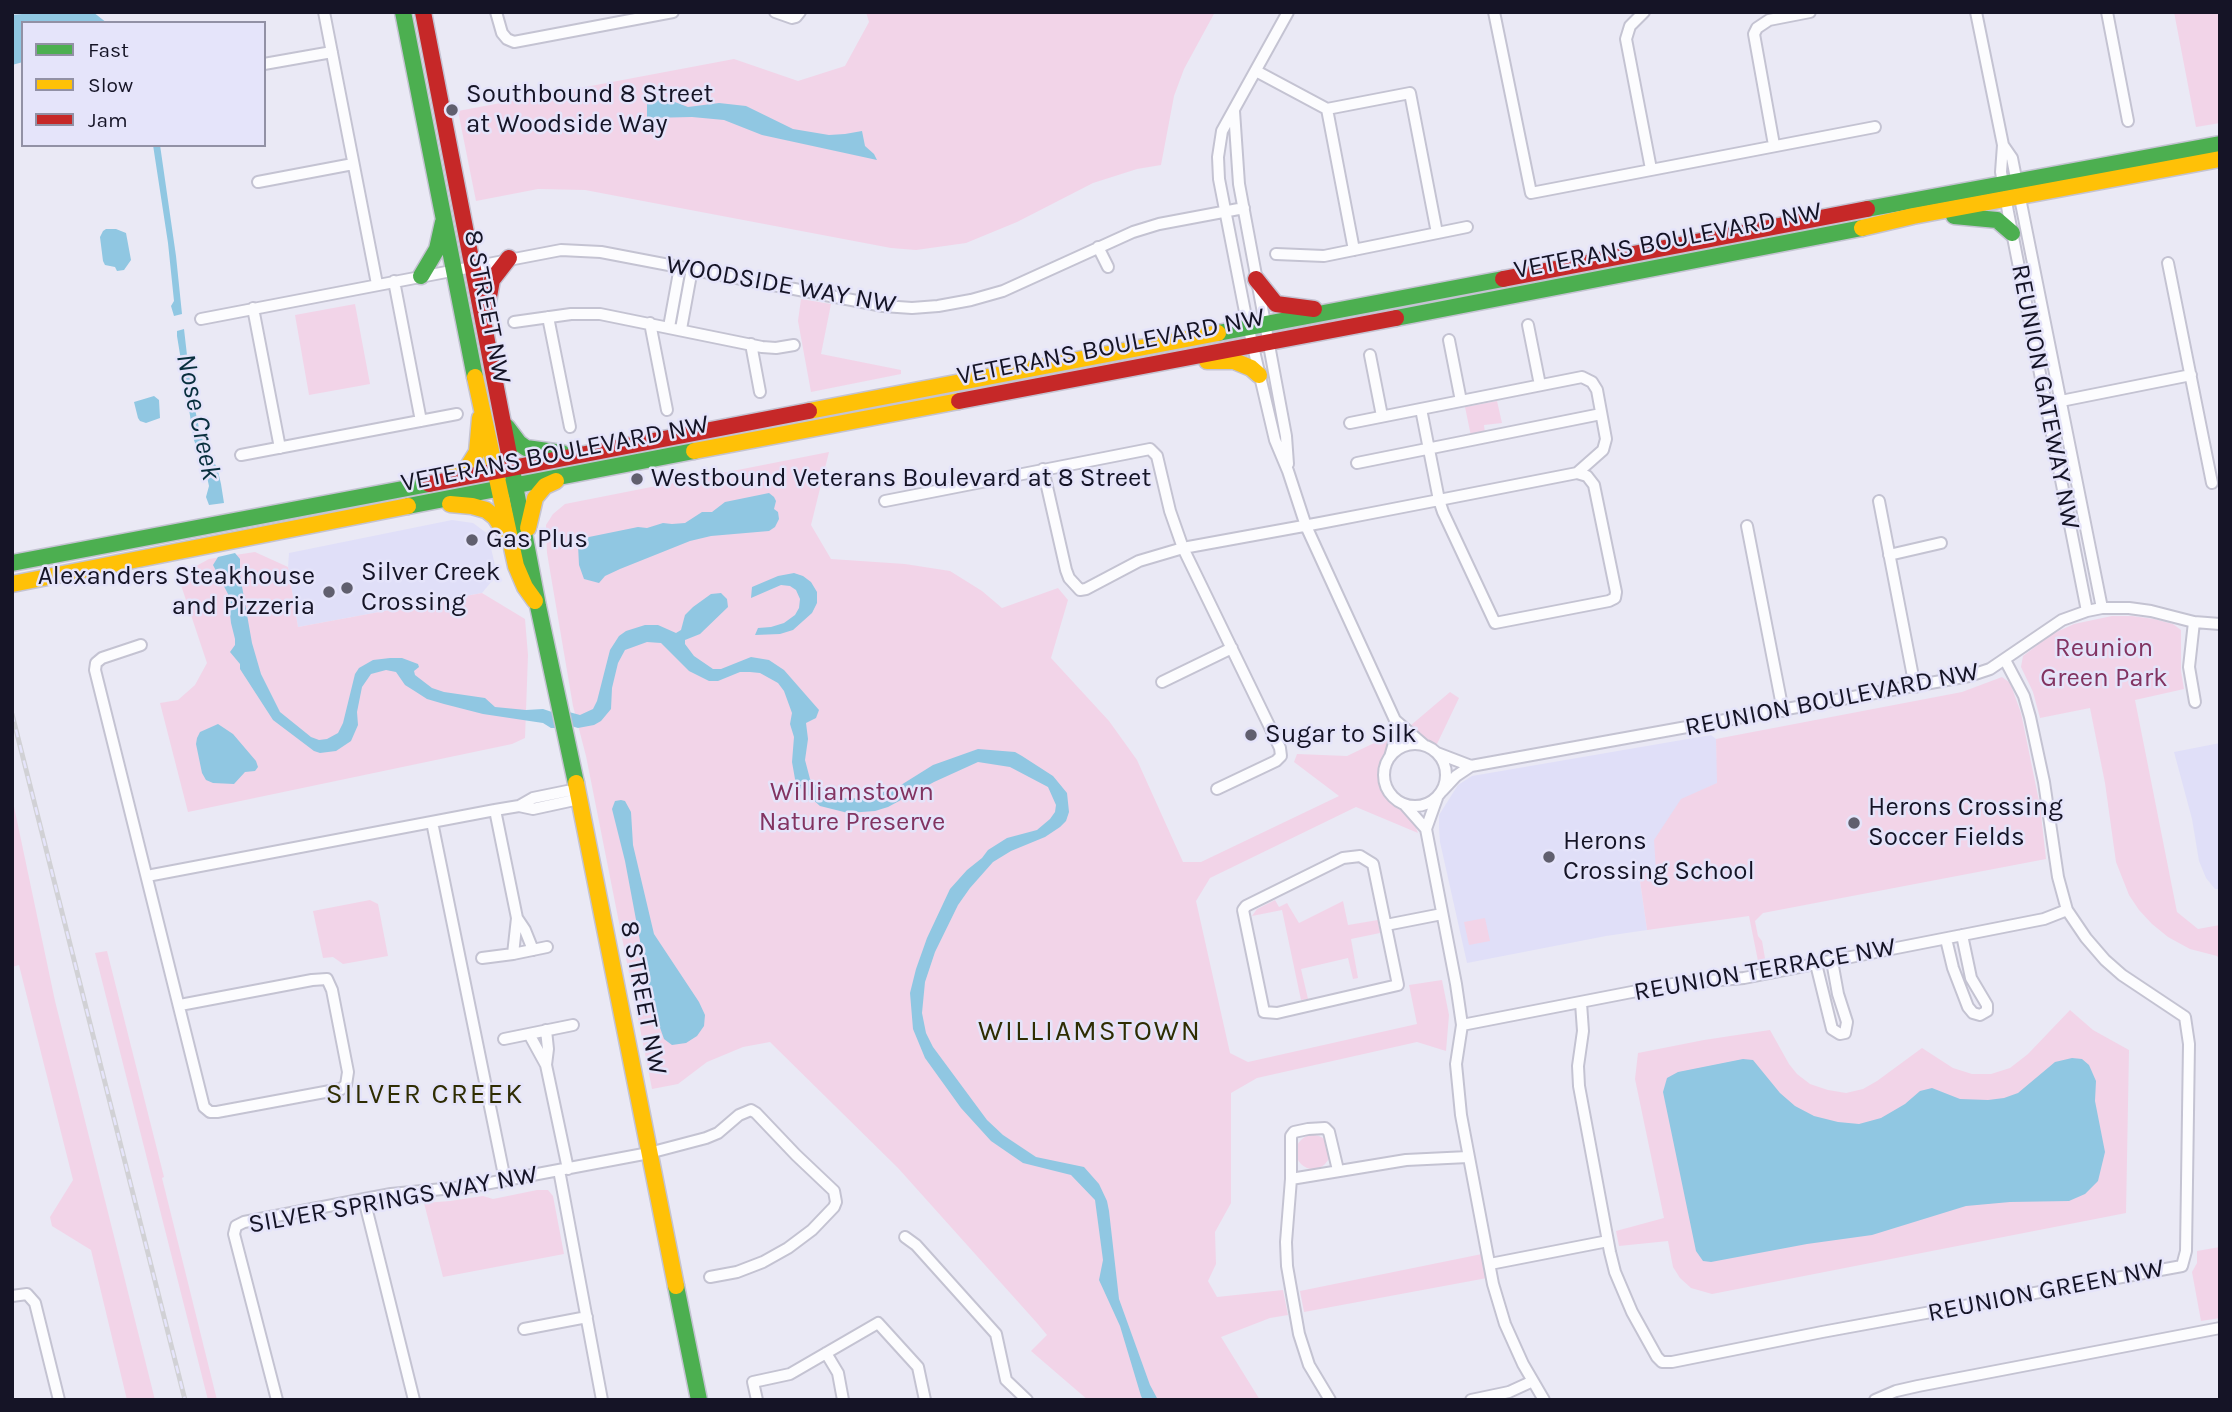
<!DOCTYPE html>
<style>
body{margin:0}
#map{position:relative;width:2232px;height:1412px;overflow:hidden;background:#eae9f5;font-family:Karla,sans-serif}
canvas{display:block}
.frame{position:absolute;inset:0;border:14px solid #151426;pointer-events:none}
.legend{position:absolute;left:21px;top:21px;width:245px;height:126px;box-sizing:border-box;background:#e5e4fa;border:2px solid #9291a5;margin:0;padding:9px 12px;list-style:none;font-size:21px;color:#151426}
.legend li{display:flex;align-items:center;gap:14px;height:35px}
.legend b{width:35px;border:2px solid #9291a5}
</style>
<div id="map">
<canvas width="2232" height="1412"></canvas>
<div class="frame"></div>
<ul class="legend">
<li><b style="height:9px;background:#4caf50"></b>Fast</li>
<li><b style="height:9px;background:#ffc107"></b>Slow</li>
<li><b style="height:9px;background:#c62828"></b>Jam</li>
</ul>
</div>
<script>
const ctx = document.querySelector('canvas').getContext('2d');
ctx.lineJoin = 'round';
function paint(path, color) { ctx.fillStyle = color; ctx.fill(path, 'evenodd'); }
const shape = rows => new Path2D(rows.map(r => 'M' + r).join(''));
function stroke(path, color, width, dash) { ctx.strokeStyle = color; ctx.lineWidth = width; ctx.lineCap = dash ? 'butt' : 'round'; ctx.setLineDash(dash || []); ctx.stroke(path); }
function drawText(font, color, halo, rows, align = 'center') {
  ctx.font = font + ' Karla,sans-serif'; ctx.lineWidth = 5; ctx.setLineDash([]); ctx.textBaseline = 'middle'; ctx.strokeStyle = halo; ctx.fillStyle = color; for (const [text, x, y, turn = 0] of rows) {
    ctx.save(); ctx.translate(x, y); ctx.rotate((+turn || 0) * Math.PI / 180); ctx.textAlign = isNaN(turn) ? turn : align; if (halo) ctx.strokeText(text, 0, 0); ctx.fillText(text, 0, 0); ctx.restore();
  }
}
paint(shape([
 [452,520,473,523,488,534,497,575,482,593,298,627,288,567,289,553],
 [1711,735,1716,739,1718,783,1681,800,1656,871,1639,874,1647,930,1606,936,1467,963,1440,842,1439,828,1439,815,1458,785,1472,776],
 [2220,743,2220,889,2215,889,2206,878,2199,861,2192,819,2174,752]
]), '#e0dff8');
paint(shape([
 [866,12,1215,12,1184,69,1174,96,1161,165,1137,169,1093,183,1017,222,966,243,916,250,891,248,585,190,538,189,476,201,458,111,734,59,798,81,845,66,869,22],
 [2174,12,2220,12,2220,123,2196,127],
 [801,299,831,304,821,354,901,370,901,374,811,392,798,321],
 [355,304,370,384,309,395,295,315],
 [1497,401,1502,423,1484,425,1485,433,1471,436,1465,407],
 [829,452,811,525,831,559,905,564,950,571,982,591,1002,608,1058,588,1068,600,1051,658,1109,721,1137,760,1183,862,1201,862,1339,796,1294,762,1297,754,1347,756,1393,734,1390,749,1382,763,1380,777,1381,786,1389,801,1413,819,1418,833,1356,807,1210,878,1196,901,1230,1053,1248,1062,1417,1024,1409,985,1442,980,1449,1015,1446,1051,1417,1042,1257,1078,1231,1093,1231,1203,1215,1232,1216,1264,1208,1281,1217,1297,1283,1290,1288,1315,1270,1318,1221,1337,1260,1400,1088,1400,1031,1351,1047,1335,1037,1323,898,1168,770,1042,743,1047,707,1062,678,1084,652,1089,586,756,573,706,547,553,546,525,553,514,565,504],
 [255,552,288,567,298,627,482,593,525,619,528,655,525,738,512,744,188,812,160,703,178,700,195,685,207,663,178,576,209,559],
 [2112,616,2132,616,2154,619,2173,624,2181,630,2181,671,2184,689,2135,700,2177,912,2198,929,2220,925,2220,960,2217,956,2190,949,2168,937,2152,924,2139,910,2129,895,2116,862,2105,783,2090,708,2040,718,2033,692,2021,667,2023,656,2052,634,2074,624],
 [2002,677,2009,682,2012,688,2021,713,2040,806,2046,859,1763,913,1755,921,1758,936,1762,941,1766,964,1759,966,1749,916,1647,930,1639,874,1656,871,1654,840,1681,799,1717,783,1716,739,1962,692],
 [1450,692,1459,698,1436,746,1427,742,1410,726],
 [12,797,55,1001,155,1400,127,1400,91,1250,52,1226,50,1217,73,1180,19,965,12,967],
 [370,900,378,904,388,956,343,964,333,957,323,958,313,911],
 [1275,900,1279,907,1287,903,1299,923,1343,901,1348,925,1378,920,1380,933,1351,939,1358,978,1353,979,1348,958,1301,969,1308,999,1301,1000,1282,910,1252,916,1257,909],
 [1485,918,1490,941,1469,945,1464,922],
 [107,951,164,1177,162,1178,217,1400,208,1400,95,953],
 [2070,1010,2093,1030,2129,1050,2126,1213,1712,1294,1691,1288,1680,1278,1673,1267,1668,1241,1619,1246,1616,1231,1664,1218,1635,1079,1638,1053,1704,1040,1770,1030,1789,1064,1797,1074,1810,1084,1828,1090,1846,1093,1863,1089,1877,1081,1922,1048,1953,1068,1972,1074,1991,1074,2010,1068,2028,1054],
 '1296 1152a17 17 0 1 1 34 0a17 17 0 1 1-34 0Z',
 [537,1190,548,1190,553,1196,564,1254,443,1277,424,1203,450,1201,483,1196,493,1199],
 [2220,1247,2220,1318,2201,1321,2192,1272,2197,1263,2197,1251],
 [1482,1254,1487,1278,1304,1312,1300,1291]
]), '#f2d4e8');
paint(shape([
 [42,12,93,12,107,23,23,23,23,62,12,65,12,15],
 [653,96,659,96,688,107,719,103,746,106,793,129,829,135,845,134,862,131,865,146,874,154,877,160,762,135,724,120,692,117,649,118,647,117,647,99],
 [153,145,160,145,176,256,182,314,174,316,171,306,174,301,168,243],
 [106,229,116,229,126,233,131,260,124,270,117,271,115,267,105,265,103,261,100,237,103,231],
 [184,329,191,390,200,433,208,454,217,467,221,484,224,503,209,505,206,497,209,486,207,477,194,440,177,336,177,331],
 [154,396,159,400,160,418,146,423,140,421,138,418,134,402],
 [769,493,774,497,776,501,774,509,778,512,779,519,775,527,769,531,711,536,690,541,620,569,605,576,599,583,584,579,579,565,578,545,584,538,638,527,647,528,663,523,672,524,685,523,702,512,712,512,725,502],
 [235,553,240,559,240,575,252,643,261,674,280,712,311,737,319,740,327,739,338,733,343,723,355,674,359,668,373,660,390,658,402,658,418,664,419,667,414,671,415,675,432,688,444,692,485,698,495,707,526,710,543,709,555,713,558,728,551,728,543,723,483,714,444,704,427,699,413,690,405,685,396,672,386,670,371,674,362,687,357,712,358,725,351,741,336,751,320,753,314,751,273,720,240,669,240,664,230,652,235,645,235,639,231,623,228,594,213,565,218,557],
 [794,573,803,576,811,582,817,592,817,603,812,613,793,630,780,634,755,635,758,628,771,627,784,623,795,615,799,608,800,599,796,590,790,586,781,585,751,598,752,587,778,576],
 [721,593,727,599,728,607,700,634,685,640,685,644,694,656,713,669,721,669,751,657,769,660,784,670,819,710,816,718,806,723,808,739,805,760,810,779,817,787,826,794,849,799,873,796,901,785,933,765,978,749,1015,752,1022,756,1053,776,1067,793,1069,812,1066,821,1060,827,1045,837,1011,851,993,862,970,888,958,905,935,952,925,982,922,1013,926,1033,933,1047,987,1120,1003,1135,1036,1157,1084,1167,1099,1184,1107,1201,1109,1211,1119,1299,1150,1385,1158,1400,1143,1400,1141,1396,1120,1326,1099,1280,1103,1260,1095,1200,1071,1175,1023,1163,991,1141,961,1108,925,1058,913,1029,910,993,916,969,927,938,950,889,967,870,982,858,988,850,1007,838,1037,830,1050,819,1055,812,1056,805,1048,787,1010,767,978,762,934,782,888,807,875,811,848,813,820,806,800,788,795,779,792,762,794,737,790,724,792,713,784,691,778,683,760,673,750,672,740,672,718,681,709,681,689,671,661,643,647,642,625,650,618,663,612,688,611,709,601,721,594,725,578,728,571,726,569,712,580,715,593,709,597,701,610,650,619,636,626,631,645,625,658,625,676,633,681,630,685,615,693,607,711,594],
 [218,724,233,734,256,761,258,767,255,771,245,772,234,784,213,783,206,780,202,773,196,744,197,738,200,732],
 [621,800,625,801,631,812,633,845,654,934,699,1002,705,1015,704,1026,697,1036,686,1043,672,1045,664,1039,652,1005,625,861,612,809,615,801],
 [2072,1058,2082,1059,2089,1065,2096,1081,2095,1101,2105,1152,2098,1181,2085,1194,2069,1201,2010,1202,1966,1206,1872,1235,1807,1244,1711,1262,1703,1261,1696,1251,1663,1092,1667,1078,1678,1072,1743,1059,1753,1060,1780,1093,1795,1106,1814,1116,1838,1122,1859,1124,1881,1118,1905,1104,1920,1091,1932,1088,1960,1099,1988,1100,2004,1098,2018,1093,2055,1062]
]), '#90c7e2');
const street = shape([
 [324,12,377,284],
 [496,12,502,33,507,39,514,42,673,12],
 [775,12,792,18,796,17,800,12],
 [1288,12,1222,131,1218,157,1219,179,1246,317,1275,440,1288,471,1306,526,1395,720,1396,736,1390,757],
 [1494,12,1531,193,1875,127],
 [1644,12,1630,26,1626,39,1651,169],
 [1976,12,2003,145,2001,172,2008,212,2087,611],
 [2107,12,2128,121],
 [264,64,332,52],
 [1256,71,1327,109,1410,93,1437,233],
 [1327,109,1354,250],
 [1234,111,1239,184,1286,436,1288,464],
 [1774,145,1754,34,1757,28,1769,20,1810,12],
 [2003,145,2012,158,2102,608],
 [258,182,353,164],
 [1098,247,1108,267],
 [1276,254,1324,256,1467,227],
 [2168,263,2212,483],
 [394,281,421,421],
 [253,308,280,448],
 [548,317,570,427],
 [201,319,561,250,601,252,883,306,912,308,938,306,971,300,1003,291,1133,232,1159,224,1244,208],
 [514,322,571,314,600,314,762,347,776,348,794,345],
 [650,323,667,410],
 [1528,325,1540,385],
 [669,327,680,267],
 [681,329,692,269],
 [1449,340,1461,401],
 [751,344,760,392],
 [1370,355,1382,416],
 [2046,404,2191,375],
 [1350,423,1582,377,1592,382,1597,390,1606,439,1603,450,1577,473],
 [241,455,457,414],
 [1357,463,1601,414],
 [1043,469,1066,570,1069,578,1080,590,1086,589,1139,561,1183,548,1320,523,1372,513,1439,500,1577,473,1587,476,1594,485,1616,592,1615,598,1609,601,1495,623,1443,512,1439,500,1421,409],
 [885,501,1150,449,1157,456,1170,511,1183,548,1280,748,1281,756,1276,761,1217,789],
 [1879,501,1915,687],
 [1747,526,1783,711],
 [1889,555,1941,543],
 [2194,622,2189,667,2195,702],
 [141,645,102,658,96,663,95,670,204,1107,210,1112,217,1112,341,1089,346,1085,348,1072,332,990,327,979,312,980,180,1005],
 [1162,682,1232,648],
 [1395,720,1424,745],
 '1384 775a31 31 0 1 1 62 0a31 31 0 1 1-62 0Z',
 [1437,753,1471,766],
 [1442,791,1456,776,1471,766,1969,676,1990,669,2062,620,2087,611,2102,608,2129,608,2151,611,2194,622,2220,624],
 [1404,804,1426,829,1456,984,1462,1025,1456,1064,1461,1115,1493,1284,1505,1324,1523,1364,1544,1400],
 [519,806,533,798,577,789],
 [495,810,517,918,513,954],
 [432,822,505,1180],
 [1426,829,1437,798],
 [1360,856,1373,864,1398,985,1277,1013,1264,1012,1243,910,1246,906,1343,858,1360,856],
 [147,876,495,810,519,806,533,809,579,799],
 [517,918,525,930,533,950],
 [1386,925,1442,914],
 [1946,939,1953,968,1968,1007,1973,1013,1980,1015,1987,1011,1987,1005,1971,978,1962,935],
 [482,958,513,954,547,947],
 [1816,964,1832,1029,1840,1034,1845,1033,1847,1022,1838,994,1832,961],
 [1581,1003,1583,1031,1578,1066,1579,1086,1610,1252,1615,1272,1632,1312,1657,1357,1662,1362,1672,1362,1822,1332,2182,1266,2186,1251,2189,1044,2185,1017,2122,975,2105,960,2086,938,2067,910,2058,877,2044,782,2030,717,2024,696,2005,660],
 [1462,1025,1673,984,1744,978,2044,919,2067,910],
 [546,1030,548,1049,546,1065,568,1169],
 [529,1034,546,1065],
 [504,1039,573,1025],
 [559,1170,602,1400],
 [1291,1179,1291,1136,1294,1132,1308,1129,1325,1128,1329,1132,1338,1170],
 [364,1199,414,1400],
 [905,1237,916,1245,996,1334,1006,1380,1027,1400],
 [1490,1264,1608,1241],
 [12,1296,27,1294,35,1303,59,1400],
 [524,1329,587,1317],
 [826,1353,838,1373,843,1400],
 [277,1400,234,1234,236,1226,244,1222,391,1194,474,1186,649,1153,706,1138,718,1133,739,1115,751,1110,756,1113,796,1155,834,1191,836,1202,834,1207,812,1230,788,1248,763,1262,737,1272,710,1277],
 [757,1400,753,1382,790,1374,878,1323,918,1367,925,1400],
 [1330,1400,1309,1365,1299,1334,1287,1266,1286,1242,1291,1179,1406,1160,1468,1157],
 [1471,1400,1509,1392,1533,1381],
 [1875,1400,1896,1391,1918,1386,2220,1328]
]);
const fast = shape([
 [403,12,475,377],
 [1867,209,2220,144],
 [1954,216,1997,220,2012,233],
 [421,276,437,249,443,222],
 [1396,318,1862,228],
 [1218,333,1503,279],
 [507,427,519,443,526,448,562,453],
 [509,454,538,606,576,783],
 [408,506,694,451],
 [12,563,429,484],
 [676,1286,699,1400]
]);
const slow = shape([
 [1862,228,1913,216,2220,159],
 [1207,361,1234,361,1251,368,1259,375],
 [475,377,516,566,525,587,535,601],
 [809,411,1218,333],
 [694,451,959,401],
 [453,475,467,468,477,452,480,418],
 [450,504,472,506,486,510,495,517,506,534],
 [528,528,535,498,545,486,556,481],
 [12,584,408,506],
 [576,783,676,1286]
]);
const jam = shape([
 [423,12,509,454],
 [1256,279,1276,304,1314,309],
 [1503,279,1867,209],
 [486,313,492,280,509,258],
 [959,401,1396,318],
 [429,484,809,411]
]);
stroke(street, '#c4c3d2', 14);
stroke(fast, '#c4c3d2', 19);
stroke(slow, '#c4c3d2', 19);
stroke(jam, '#c4c3d2', 19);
stroke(street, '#fcfcfe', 10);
stroke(fast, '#4caf50', 16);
stroke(slow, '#ffc107', 16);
stroke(jam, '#c62828', 16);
const rail = shape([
 [12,714,185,1400]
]);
stroke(rail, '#d1d1d5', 5);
stroke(rail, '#e5e4fa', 2.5, [8]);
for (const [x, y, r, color] of [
 [452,110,7,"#605f6e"],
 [637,479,7,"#605f6e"],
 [472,540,7,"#605f6e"],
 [347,588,7,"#605f6e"],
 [329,592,7,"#605f6e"],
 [1251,735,7,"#605f6e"],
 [1854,823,7,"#605f6e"],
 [1549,857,7,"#605f6e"]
]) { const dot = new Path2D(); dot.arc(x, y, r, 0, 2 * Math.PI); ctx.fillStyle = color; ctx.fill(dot); stroke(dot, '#e5e4fa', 2.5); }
drawText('26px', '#151426', '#e5e4fa', [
 ["Southbound 8 Street",466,95],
 ["at Woodside Way",466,125],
 ["Westbound Veterans Boulevard at 8 Street",651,479],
 ["Gas Plus",486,540],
 ["Silver Creek",361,573],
 ["Crossing",361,603],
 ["Alexanders Steakhouse",315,577,"right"],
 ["and Pizzeria",315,607,"right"],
 ["Sugar to Silk",1265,735],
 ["Herons Crossing",1868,808],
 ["Soccer Fields",1868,838],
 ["Herons",1563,842],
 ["Crossing School",1563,872]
], 'left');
drawText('26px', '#151426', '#e5e4fa', [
 ["VETERANS BOULEVARD NW",1668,241,-11],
 ["WOODSIDE WAY NW",781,285,10],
 ["8 STREET NW",487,307,79],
 ["VETERANS BOULEVARD NW",1111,347,-11],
 ["REUNION GATEWAY NW",2045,397,79],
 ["VETERANS BOULEVARD NW",555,454,-11],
 ["REUNION BOULEVARD NW",1832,700,-11],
 ["REUNION TERRACE NW",1765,970,-10],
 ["8 STREET NW",643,998,79],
 ["SILVER SPRINGS WAY NW",393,1200,-10],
 ["REUNION GREEN NW",2046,1291,-11]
]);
drawText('26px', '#823361', '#e5e4fa', [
 ["Reunion",2104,649],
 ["Green Park",2104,679],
 ["Williamstown",852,793],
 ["Nature Preserve",852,823]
]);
drawText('italic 28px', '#082f3d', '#e5e4fa', [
 ["Nose Creek",198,417,78]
]);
ctx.letterSpacing = '2px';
drawText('28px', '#2f2d02', '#e5e4fa', [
 ["WILLIAMSTOWN",1090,1032],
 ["SILVER CREEK",425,1095]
]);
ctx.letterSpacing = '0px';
</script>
